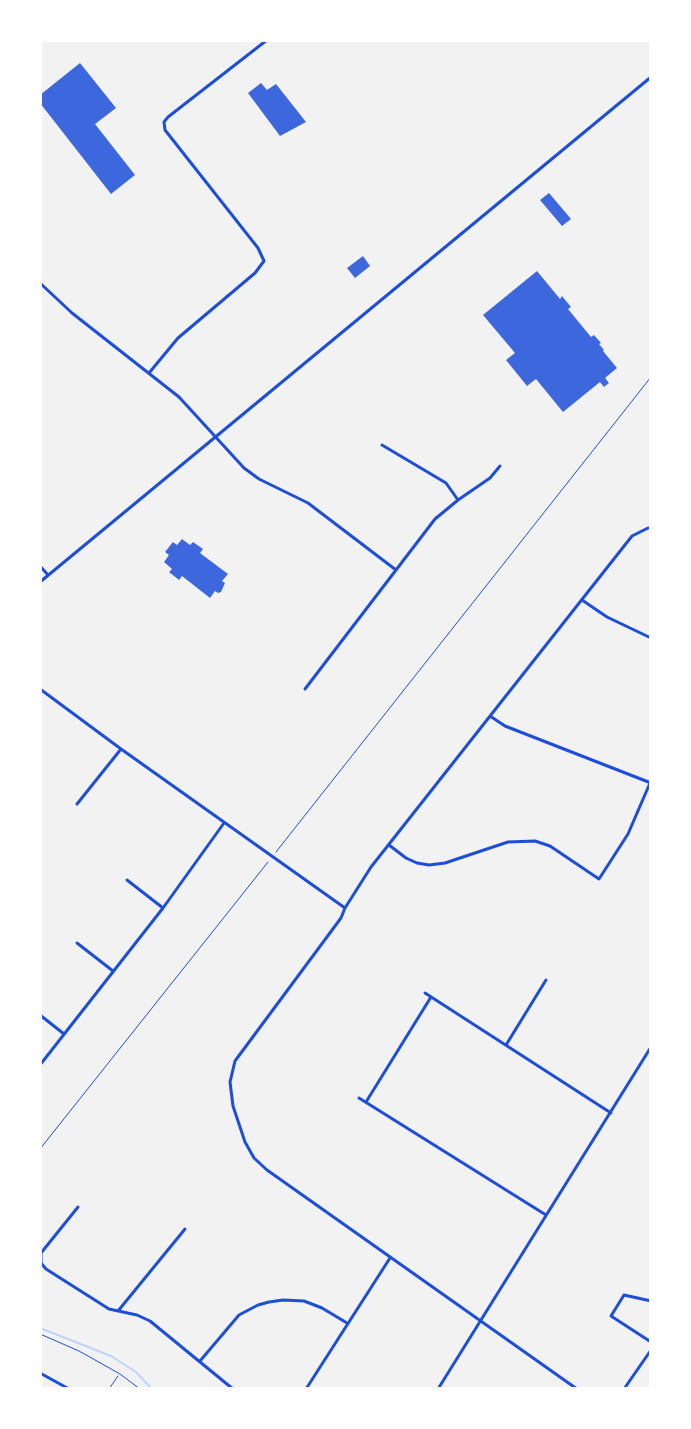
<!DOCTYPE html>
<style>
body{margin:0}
#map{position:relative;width:691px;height:1429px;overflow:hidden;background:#f2f2f2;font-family:Commissioner,sans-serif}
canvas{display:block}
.frame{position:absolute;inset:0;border:42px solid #fff;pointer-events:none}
</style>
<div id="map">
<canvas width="691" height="1429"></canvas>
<div class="frame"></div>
</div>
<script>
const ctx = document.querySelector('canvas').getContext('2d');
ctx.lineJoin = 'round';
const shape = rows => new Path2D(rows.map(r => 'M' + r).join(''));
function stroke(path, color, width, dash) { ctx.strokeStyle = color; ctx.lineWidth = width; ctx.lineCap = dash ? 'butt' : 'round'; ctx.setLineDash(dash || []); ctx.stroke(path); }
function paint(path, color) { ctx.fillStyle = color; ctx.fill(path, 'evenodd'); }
stroke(shape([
 [40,1328,111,1356,136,1372,152,1389]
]), '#bfd3fe', 2);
paint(shape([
 [80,63,116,108,95,124,135,175,111,194,40,103,40,95],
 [261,83,267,90,276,84,306,122,280,136,248,93],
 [549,193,571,219,562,226,540,200],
 [363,256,370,266,355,278,347,268],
 [537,271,560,299,562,296,571,307,568,309,591,337,594,335,601,343,599,344,604,350,603,351,617,368,605,378,609,383,604,387,600,382,563,412,536,379,527,386,506,360,515,353,483,315],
 [182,539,190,545,193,542,203,549,200,553,228,574,222,581,225,583,221,592,218,593,215,591,210,598,182,576,179,580,169,572,172,569,164,562,169,555,165,552,173,542,177,545]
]), '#3d67dc');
stroke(shape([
 [276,852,651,377],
 [40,1149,268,862],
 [40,1334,79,1351,120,1374,140,1389],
 [109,1389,118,1376]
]), '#1d4ed8', 1);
stroke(shape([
 [40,283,72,313,179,397,244,468,259,479,308,503,396,570],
 [149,373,178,338,255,273,264,261,258,248,165,130,164,122,168,117,267,40],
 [382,445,446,483,458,500],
 [40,566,48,575],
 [582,600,607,617,651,638],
 [40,689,121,749,345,908],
 [305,689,435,519,458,500,490,478,500,466],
 [490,716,505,726,651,783],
 [77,804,121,749],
 [389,845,406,858,417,863,429,865,445,863,508,842,535,841,550,846,599,879,628,834,650,783],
 [127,880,163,908],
 [77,943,113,971],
 [425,993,611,1113],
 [40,1015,64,1034],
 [506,1045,546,980],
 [40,1065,163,908,224,823],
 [359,1098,546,1215],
 [366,1102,431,997],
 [78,1207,41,1253,41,1263,46,1269,109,1309,137,1315,150,1321,233,1389],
 [651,1301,624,1295,611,1316,651,1342],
 [118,1311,185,1229],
 [200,1361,239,1315,258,1305,269,1302,283,1300,304,1301,322,1308,347,1323],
 [40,1373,69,1389],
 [306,1389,390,1258],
 [438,1389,651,1047],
 [577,1389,267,1170,254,1158,245,1142,233,1106,230,1082,235,1061,341,918,345,908,371,867,632,536,648,528],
 [624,1389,651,1350]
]), '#1d4ed8', 3);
stroke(shape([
 [40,582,651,77]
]), '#1d4ed8', 3);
</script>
